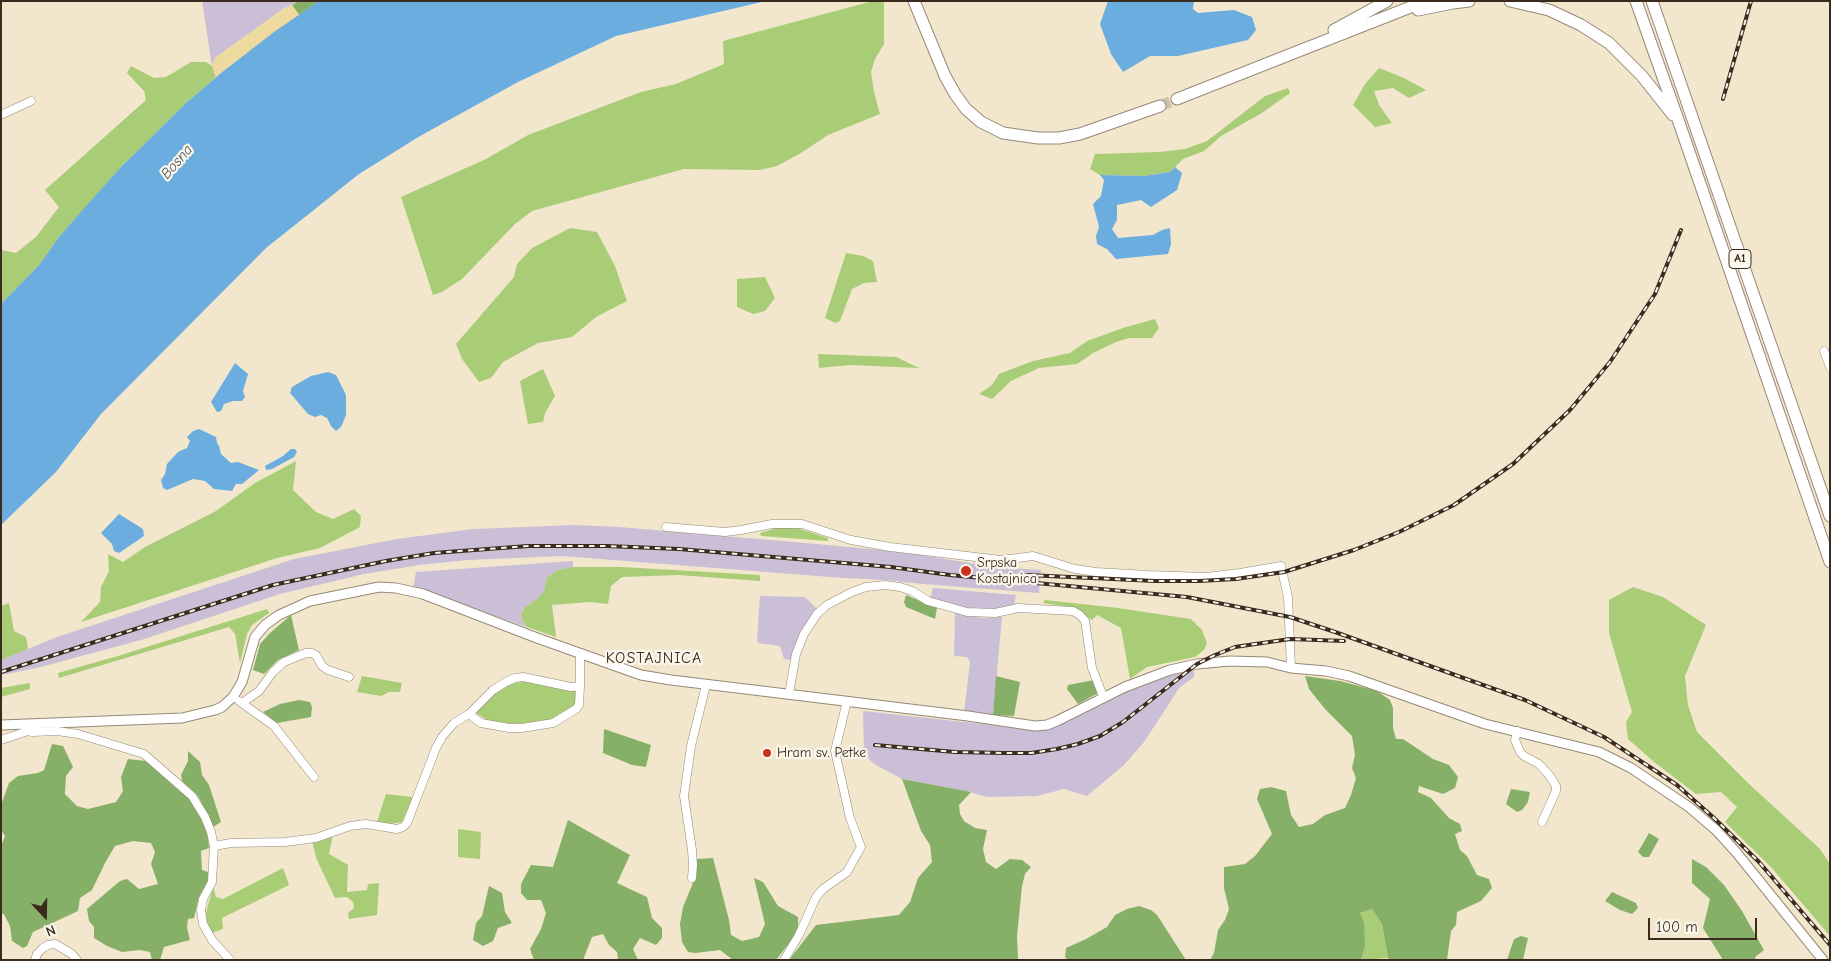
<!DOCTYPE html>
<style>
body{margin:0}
#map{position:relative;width:1831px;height:961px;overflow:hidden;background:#f2e7cd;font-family:"Comic Neue",sans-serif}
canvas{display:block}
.frame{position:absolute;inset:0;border:2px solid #3b2a1e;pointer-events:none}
.north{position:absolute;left:20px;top:891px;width:50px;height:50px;-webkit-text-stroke:4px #fbf7ec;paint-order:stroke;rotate:159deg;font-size:14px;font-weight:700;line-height:20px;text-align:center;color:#3b2a1e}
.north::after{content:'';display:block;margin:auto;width:18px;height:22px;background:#3b2a1e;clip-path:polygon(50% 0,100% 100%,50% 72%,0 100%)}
.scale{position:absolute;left:1648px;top:918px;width:109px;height:22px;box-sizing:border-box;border:2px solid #3b2a1e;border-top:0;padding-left:6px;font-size:15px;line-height:18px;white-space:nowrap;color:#3b2a1e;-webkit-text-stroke:4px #fbf7ec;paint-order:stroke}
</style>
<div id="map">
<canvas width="1831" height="961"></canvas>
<div class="frame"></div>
<div class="north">N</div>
<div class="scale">100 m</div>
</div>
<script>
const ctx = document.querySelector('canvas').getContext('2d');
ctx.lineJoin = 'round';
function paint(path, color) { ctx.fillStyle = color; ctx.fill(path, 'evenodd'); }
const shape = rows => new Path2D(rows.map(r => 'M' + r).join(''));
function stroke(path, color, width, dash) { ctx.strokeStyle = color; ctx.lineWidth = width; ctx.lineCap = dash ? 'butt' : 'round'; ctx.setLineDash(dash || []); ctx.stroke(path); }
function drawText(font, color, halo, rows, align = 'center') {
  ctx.font = font + ' "Comic Neue",sans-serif'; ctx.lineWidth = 4.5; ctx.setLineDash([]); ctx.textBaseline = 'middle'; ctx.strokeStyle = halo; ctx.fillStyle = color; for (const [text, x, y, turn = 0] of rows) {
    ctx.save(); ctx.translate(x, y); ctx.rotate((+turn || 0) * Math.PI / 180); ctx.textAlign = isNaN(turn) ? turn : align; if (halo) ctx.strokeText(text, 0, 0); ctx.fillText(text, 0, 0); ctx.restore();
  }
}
paint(shape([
 [202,1,299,1,283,9,215,58,212,66],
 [575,525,619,527,817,544,902,552,995,567,1041,570,1039,593,923,584,885,580,843,578,562,556,468,560,419,565,364,574,280,594,141,640,37,668,1,675,1,660,57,637,294,559,397,539,473,529],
 [573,561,573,567,558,570,547,577,544,591,537,599,525,607,521,614,522,621,527,627,413,588,416,572],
 [933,588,1016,595,1014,606,1000,611,968,610,930,599],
 [760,596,805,597,817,609,792,660,784,659,780,646,758,643,757,640],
 [955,612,982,618,1002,617,993,715,964,713,970,662,967,657,954,656],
 [1194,671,1194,677,1180,687,1144,742,1124,765,1087,796,1064,789,1037,796,987,797,970,792,902,779,874,764,864,754,863,711,1029,729,1131,687,1172,674]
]), '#cabfd6');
paint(shape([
 [873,1,884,1,884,44,875,59,871,72,874,92,880,114,828,135,801,153,777,166,760,170,684,169,532,211,515,224,462,279,442,292,433,295,401,197,486,159,528,135,641,92,676,84,724,64,723,41],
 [191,62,206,62,212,66,216,77,186,103,121,167,59,237,39,265,1,304,1,250,16,253,36,237,59,207,45,190,146,100,144,91,127,73,131,66,154,78,166,77],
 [1379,68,1404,78,1426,90,1409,98,1393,88,1374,91,1379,105,1392,123,1375,127,1353,105,1365,84],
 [1288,88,1290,93,1262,113,1221,136,1204,151,1183,159,1170,172,1144,176,1100,175,1090,169,1095,154,1159,152,1185,149,1207,141,1265,96],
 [570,228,597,232,615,266,627,301,596,317,572,337,538,343,503,362,491,378,479,382,462,359,456,344,514,277,517,264,532,248],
 [846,253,863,256,873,261,877,282,864,283,852,289,840,321,835,323,825,318],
 [765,277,775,298,765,311,753,314,737,307,737,279],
 [1155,319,1159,328,1152,338,1129,338,1116,342,1093,353,1077,364,1039,368,1011,381,992,399,979,394,992,385,999,374,1033,361,1070,353,1087,341,1123,328],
 [818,354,896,357,919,368,851,365,819,368],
 [543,369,555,396,545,413,543,422,528,424,520,381],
 [296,461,293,490,316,512,333,519,354,509,361,516,360,527,320,548,277,558,81,622,100,602,101,587,109,571,108,554,123,562,145,547,216,511,255,483],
 [780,527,797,528,828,538,828,541,761,536,760,533],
 [573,567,621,567,760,575,760,581,678,575,622,577,611,586,608,604,590,602,552,605,556,637,527,627,522,621,521,614,525,607,537,599,544,591,547,577,558,570],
 [1633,587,1663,597,1706,625,1685,676,1688,705,1697,732,1748,783,1820,849,1830,864,1830,936,1771,867,1725,822,1737,807,1721,792,1696,794,1654,762,1628,739,1626,722,1632,712,1609,633,1609,600],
 [1045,600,1118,608,1191,619,1202,630,1207,643,1204,650,1195,657,1147,667,1130,679,1121,628,1097,615,1092,620,1075,608,1043,603],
 [9,603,14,631,26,637,28,649,1,660,1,606],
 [267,609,269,613,252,625,247,634,240,663,235,634,229,627,59,678,58,673,118,656],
 [362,676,402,683,400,692,389,692,381,696,357,692],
 [528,681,560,689,578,690,577,703,574,707,552,719,541,722,505,724,487,720,476,713,497,691,509,684],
 [30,683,30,689,1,697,1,688],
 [386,794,413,797,402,822,391,824,377,822],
 [458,829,481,832,480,859,458,857],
 [333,835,329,854,348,865,347,892,367,890,368,884,379,883,377,915,349,919,348,913,354,908,353,902,347,897,335,898,317,860,312,842],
 [283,868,289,885,222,918,223,929,212,933,207,922,206,913,213,887,216,897,223,899],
 [1372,909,1382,924,1388,958,1361,960,1365,947,1360,913]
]), '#a9cd76');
paint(shape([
 [299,1,319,1,299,15,292,5],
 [906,595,937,608,935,619,906,607,904,602],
 [291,615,299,650,278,660,264,674,253,670,260,644,270,633],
 [996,676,1020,682,1014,716,993,715],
 [1305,676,1340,681,1377,691,1390,700,1393,708,1393,728,1396,739,1403,739,1433,759,1449,765,1458,777,1455,788,1443,794,1419,786,1418,792,1431,798,1449,818,1460,824,1462,831,1455,834,1460,850,1467,856,1477,875,1489,879,1492,888,1481,901,1457,912,1456,925,1451,931,1447,960,1389,960,1388,958,1382,924,1372,909,1360,913,1364,923,1365,947,1361,960,1210,960,1214,953,1218,930,1225,920,1229,909,1224,888,1224,867,1245,864,1255,856,1272,834,1257,799,1260,789,1271,787,1286,791,1291,815,1299,827,1313,824,1325,815,1345,808,1351,795,1356,778,1352,768,1355,755,1352,736,1325,709,1309,689],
 [1094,680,1098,693,1078,704,1067,689,1068,685],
 [299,700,310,702,312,707,311,717,277,723,263,712,280,704],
 [604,729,651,745,646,767,632,765,603,753],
 [52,744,63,746,73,767,66,776,65,794,77,806,88,809,116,802,123,791,121,777,128,759,146,761,186,794,203,820,208,838,209,848,201,851,202,870,208,872,209,880,199,897,194,918,188,919,187,928,190,940,164,947,160,960,152,960,150,952,140,950,122,952,107,946,94,938,94,927,89,921,87,909,120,881,127,879,139,889,158,884,151,864,155,852,151,843,133,841,115,846,105,863,92,890,80,898,78,911,33,932,27,946,23,948,12,941,10,926,4,914,1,914,1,846,5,836,1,830,1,805,9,783,18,776,38,773,44,770],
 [188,751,200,762,202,775,209,785,221,822,213,827,198,796,182,781,181,775,188,761],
 [902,779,971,792,959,805,960,814,964,821,975,828,987,830,983,849,986,862,996,869,1010,859,1022,860,1031,867,1025,874,1022,886,1017,936,1018,960,789,960,816,925,899,915,910,902,918,878,932,862,930,845,921,831],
 [1511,789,1530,792,1528,802,1522,810,1517,812,1506,804],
 [568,820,630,855,617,883,647,897,652,918,662,928,662,938,656,945,640,938,633,949,638,960,618,960,617,952,609,945,603,934,592,937,583,960,534,960,530,949,541,929,546,913,541,900,527,900,521,893,521,884,531,865,553,867],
 [1649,833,1659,839,1649,857,1643,857,1638,852],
 [713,858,729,920,731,935,742,941,759,937,765,924,754,878,763,882,778,906,798,917,798,928,794,937,776,960,733,960,720,950,695,953,688,952,682,942,680,924,683,907,695,878,696,859],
 [1692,859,1706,867,1724,885,1742,911,1764,950,1755,957,1756,960,1723,960,1703,928,1710,899,1692,883],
 [489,886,502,893,505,912,512,923,498,928,493,941,483,946,473,940,476,923,482,916],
 [1612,892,1636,903,1638,908,1632,914,1620,910,1605,901],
 [1139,906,1151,910,1157,915,1186,960,1068,960,1065,957,1066,948,1086,939,1107,927,1115,915,1127,909],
 [1521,936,1528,938,1523,960,1507,960,1514,939]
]), '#86b067');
paint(shape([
 [292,5,299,15,216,77,212,66,215,58,283,9]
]), '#eeda9e');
paint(shape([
 [319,1,766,1,616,36,518,82,420,136,359,174,266,248,101,414,56,472,1,525,1,304,39,265,59,237,86,206,121,167,186,103,221,73,274,32],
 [1108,1,1194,1,1193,9,1198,13,1234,10,1252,17,1256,30,1248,40,1178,56,1150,56,1123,72,1111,54,1100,24],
 [1175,167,1182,173,1177,190,1151,207,1141,200,1117,205,1117,220,1112,229,1118,238,1153,235,1162,230,1170,228,1171,244,1168,254,1116,259,1107,249,1097,244,1096,236,1099,227,1093,204,1101,196,1104,180,1100,175,1144,176,1170,172],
 [235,363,248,374,243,391,245,397,242,401,233,401,224,404,221,411,217,412,211,402],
 [328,372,336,375,346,395,346,415,341,427,336,431,331,426,327,418,321,415,315,417,308,414,290,393,292,387,311,376],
 [199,429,216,437,217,443,219,446,221,454,231,463,238,462,259,470,242,484,236,484,232,491,214,489,205,481,193,479,167,490,163,488,161,480,165,474,167,464,178,452,187,448,190,441,187,437,193,431],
 [291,449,295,449,297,452,294,457,272,469,266,470,265,466,283,456],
 [119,514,143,529,144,536,119,553,114,551,112,544,101,533]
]), '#6baddf');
stroke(shape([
 [1160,106,1177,99]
]), '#cdc1aa', 11, [11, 5.5]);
const minor = shape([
 [1,115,31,101],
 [1824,351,1830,367],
 [666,527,725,532,741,530,772,524,802,524,851,540,890,547,1001,560,1033,556,1075,569,1096,572,1148,575,1206,577,1240,573,1281,566,1288,597,1291,668],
 [789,694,796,654,804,634,817,614,827,605,852,592,866,587,885,585,900,587,912,591,928,601,967,612,995,613,1018,608,1073,611,1080,615,1085,621,1092,668,1103,696],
 [239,701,274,726,314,777],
 [242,703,259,691,273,672,284,662,306,653,312,653,316,655,322,666,328,670,349,677],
 [469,714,481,723,509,728,522,728,553,723,576,709,579,705,580,686,580,653],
 [23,724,28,731,32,732,57,731,78,734,144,754,192,796,205,817,211,832,214,846,212,882,203,899,201,910,203,924,212,940,230,960],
 [1517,731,1515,740,1520,752,1524,756,1539,764,1549,775,1556,786,1556,791,1542,822],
 [1,740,28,731],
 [214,846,231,843,285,842,316,838,350,826,366,824,397,829,403,827,407,823,436,748,442,737,454,723,469,714,493,690,506,682,515,678,523,677,571,687,580,686],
 [692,878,693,865,692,850,684,796,691,746,706,685],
 [35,960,37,954,43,948,48,945,55,944,72,954,77,960],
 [784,960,799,935,816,897,823,889,847,872,861,847,850,818,835,751,847,701]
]);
const major = shape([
 [1,725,182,718,215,710,222,707,233,697,242,682,255,637,265,625,279,615,310,601,379,587,396,588,423,594,537,638,641,675,671,680,968,716,1035,726,1047,725,1057,721,1125,687,1170,670,1197,664,1230,661,1267,662,1291,668,1326,671,1349,676,1485,724,1599,752,1631,768,1689,807,1716,830,1736,852,1823,960]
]);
const highway = shape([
 [914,1,945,76,955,94,966,109,981,122,1003,133,1038,138,1059,138,1080,134,1160,106],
 [1510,1,1549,10,1581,25,1609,43,1642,76,1673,115],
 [1636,1,1682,131,1830,562],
 [1652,1,1830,516],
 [1418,10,1453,3,1469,1],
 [1334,30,1387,1],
 [1177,99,1426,1]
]);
stroke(minor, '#968876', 9);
stroke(major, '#968876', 11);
stroke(highway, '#968876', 13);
stroke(minor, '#fff', 8);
stroke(major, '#fff', 9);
stroke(highway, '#fff', 11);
const rail = shape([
 [1723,99,1751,1],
 [1027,575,1155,581,1199,581,1236,579,1284,572,1354,550,1399,532,1454,505,1513,464,1570,410,1610,362,1655,294,1681,230],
 [1,672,273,585,386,561,434,553,528,546,607,546,679,549,891,567,950,575,1187,597,1290,617,1335,632,1525,700,1604,737,1677,785,1714,818,1759,862,1830,945],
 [875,745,955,752,1005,753,1031,753,1057,749,1078,744,1100,736,1123,722,1197,664,1215,655,1235,647,1290,639,1344,641]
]);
stroke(rail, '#3b2a1e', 4);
stroke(rail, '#fbf7ec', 2, [5.5]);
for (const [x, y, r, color] of [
 [966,571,6,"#c8321e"],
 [767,753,5,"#c8321e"]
]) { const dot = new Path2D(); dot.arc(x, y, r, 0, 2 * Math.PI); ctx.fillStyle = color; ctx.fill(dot); stroke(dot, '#fbf7ec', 2); }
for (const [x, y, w] of [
 [1740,259,22]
]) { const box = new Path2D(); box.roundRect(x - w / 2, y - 9.5, w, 19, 4); ctx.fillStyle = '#fbf7ec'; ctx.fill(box); stroke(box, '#3b2a1e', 1); }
drawText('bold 12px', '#3b2a1e', null, [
 ["A1",1740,259]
]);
drawText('14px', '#3b2a1e', '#fbf7ec', [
 ["Srpska",977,563],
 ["Kostajnica",977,579],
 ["Hram sv. Petke",777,753]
], 'left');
drawText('italic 15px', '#4c5862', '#fbf7ec', [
 ["Bosna",177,162,-49]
]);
ctx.letterSpacing = '1px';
drawText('16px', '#3b2a1e', '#fbf7ec', [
 ["KOSTAJNICA",654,658]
]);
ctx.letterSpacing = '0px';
</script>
